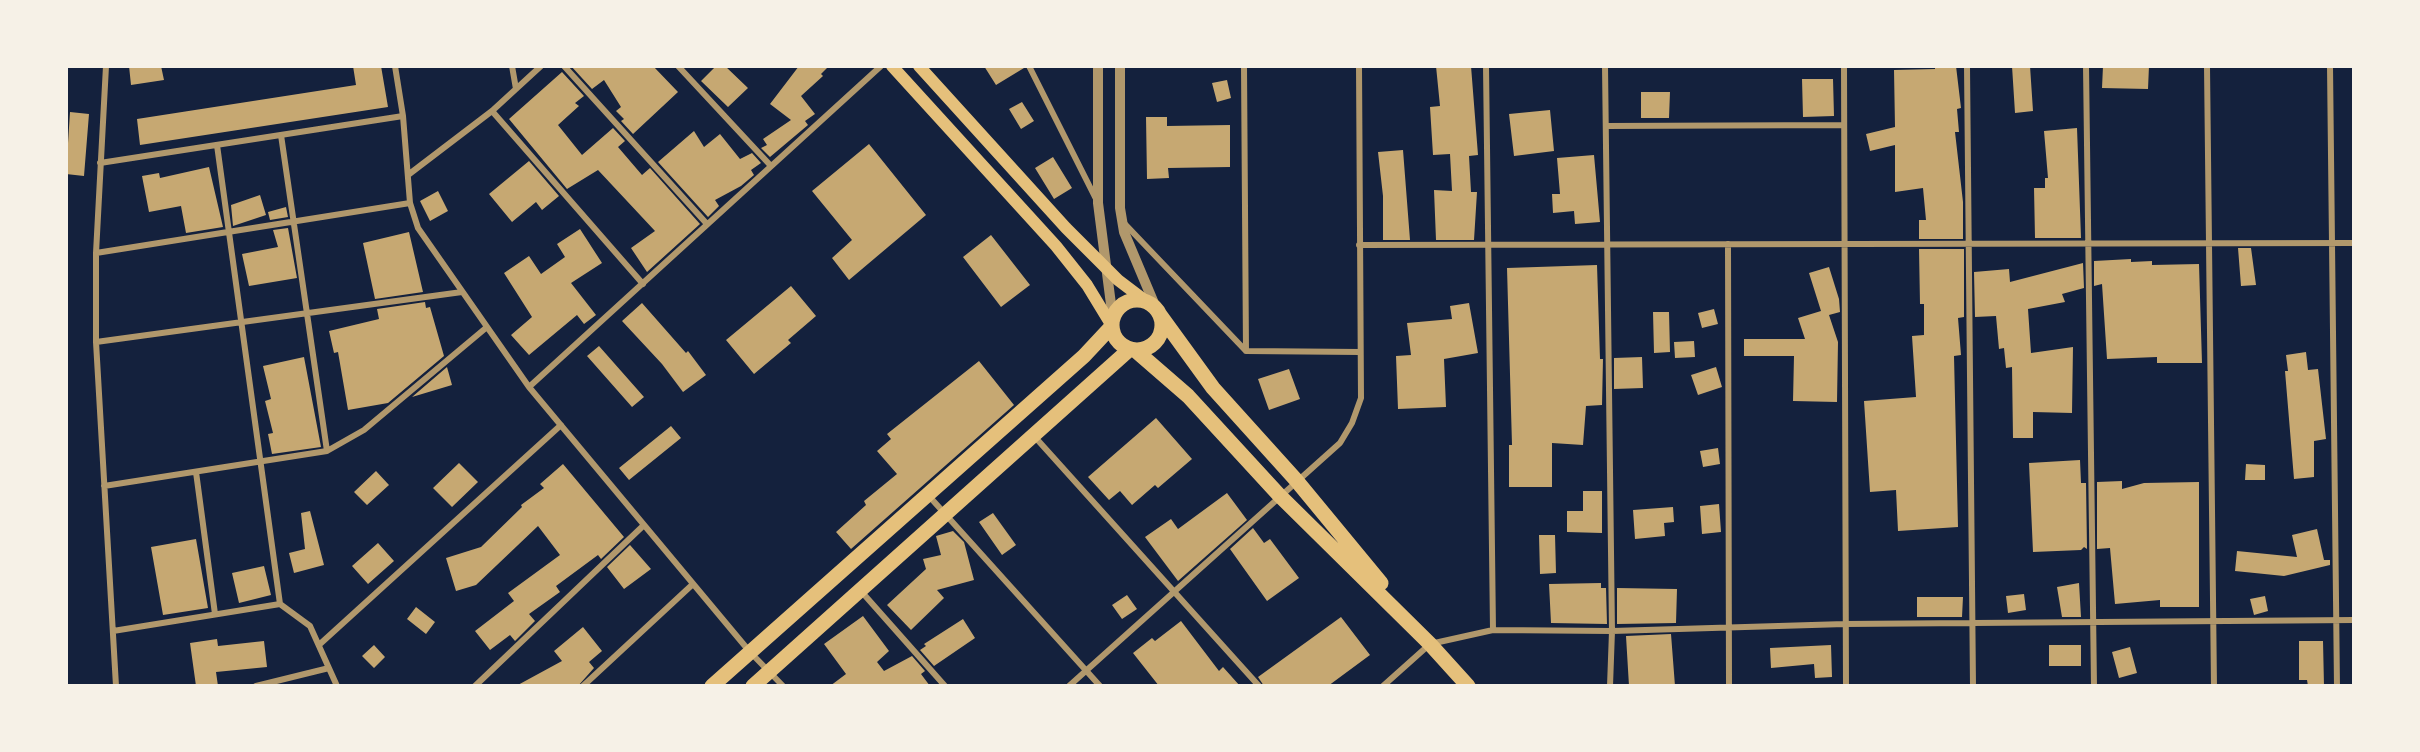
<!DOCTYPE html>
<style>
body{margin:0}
#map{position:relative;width:2420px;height:752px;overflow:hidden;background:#14213d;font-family:Figtree,sans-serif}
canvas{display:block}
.frame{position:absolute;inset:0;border:68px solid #f6f1e7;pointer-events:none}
</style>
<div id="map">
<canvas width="2420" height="752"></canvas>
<div class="frame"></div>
</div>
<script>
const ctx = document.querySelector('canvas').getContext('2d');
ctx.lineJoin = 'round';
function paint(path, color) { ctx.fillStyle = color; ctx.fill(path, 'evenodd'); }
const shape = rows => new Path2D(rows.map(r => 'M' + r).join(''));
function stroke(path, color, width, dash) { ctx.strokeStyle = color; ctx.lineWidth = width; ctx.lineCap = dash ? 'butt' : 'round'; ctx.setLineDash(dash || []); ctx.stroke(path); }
paint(shape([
 [129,66,161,66,164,80,131,85],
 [353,66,381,66,388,107,140,145,137,119,356,85],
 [571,66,653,66,678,92,633,134,621,121,624,119,616,111,621,107,604,80,592,89],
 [716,66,725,66,748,88,728,107,701,81],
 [799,66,829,66,821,74,823,76,801,96,815,114,805,121,808,125,770,157,761,148,767,145,763,139,791,120,770,104],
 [984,66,1024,66,1024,68,996,85],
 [1436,66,1471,66,1478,155,1469,156,1471,192,1477,192,1474,240,1436,240,1434,190,1452,191,1450,154,1433,155,1430,107,1440,106],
 [1935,66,1956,66,1961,108,1957,109,1959,132,1955,132,1963,202,1963,239,1919,239,1919,220,1926,220,1923,188,1895,192,1895,145,1870,151,1866,134,1895,127,1894,70,1935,69],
 [2012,66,2030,66,2033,111,2015,113],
 [2103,66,2149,66,2148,89,2102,88],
 [562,72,584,96,575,103,579,106,558,125,582,155,613,128,625,141,618,147,642,175,650,168,700,224,647,272,631,248,655,231,598,170,567,189,509,119],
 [1802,79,1833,79,1834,116,1803,117],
 [1227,80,1231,98,1217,102,1212,83],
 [1641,92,1670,92,1669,118,1641,118],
 [1022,102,1034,121,1021,129,1009,109],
 [1550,110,1554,151,1514,156,1509,114],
 [70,112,89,114,84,176,66,174],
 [1146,117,1167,117,1167,126,1230,125,1230,167,1168,168,1169,178,1147,179],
 [2077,128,2081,238,2035,238,2034,188,2045,188,2045,178,2048,178,2044,131],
 [694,131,704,147,720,134,740,159,752,153,761,163,751,170,754,175,741,186,715,200,719,206,708,217,658,162],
 [869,144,926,215,849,280,832,258,852,240,812,191],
 [1403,150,1410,240,1383,240,1383,196,1378,152],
 [1594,155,1600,222,1575,224,1574,211,1553,213,1552,194,1560,194,1557,158],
 [1053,157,1072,188,1054,199,1035,168],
 [529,161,559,196,542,210,536,202,512,222,489,194],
 [209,167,223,227,186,233,181,206,149,212,142,176,159,173,160,178],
 [438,191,448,211,430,221,420,201],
 [260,195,266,215,233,226,231,205],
 [286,207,288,217,270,220,268,212],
 [288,228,297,278,249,286,242,254,278,247,273,230],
 [580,229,602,263,571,283,596,315,584,324,577,315,529,355,511,335,532,317,504,273,529,256,541,274,565,257,557,244],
 [409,232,423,292,375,299,363,243],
 [991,235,1030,285,1001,307,963,257],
 [2238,248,2251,248,2256,285,2241,286],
 [1919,249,1964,249,1964,317,1958,318,1961,355,1954,356,1958,527,1898,531,1896,490,1870,492,1864,401,1916,397,1912,336,1924,335,1924,304,1920,304],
 [2131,259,2131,262,2152,261,2152,265,2199,264,2202,363,2157,363,2157,357,2107,359,2102,284,2094,286,2094,261],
 [2083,263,2084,288,2062,294,2065,302,2028,309,2031,353,2073,347,2072,413,2033,412,2033,438,2013,438,2012,367,2006,368,2004,348,1999,349,1996,316,1975,317,1974,272,2009,269,2010,282],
 [1597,265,1600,359,1603,359,1602,405,1586,406,1583,445,1552,443,1552,487,1509,487,1509,445,1512,445,1507,268],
 [1829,267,1839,299,1840,312,1829,315,1838,342,1837,402,1793,401,1794,356,1744,356,1744,339,1805,339,1798,318,1821,311,1809,273],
 [791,286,816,316,788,340,791,343,754,374,726,340],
 [425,302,426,308,430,307,444,356,388,403,348,410,338,352,334,353,329,331,379,319,377,309],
 [642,303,686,353,688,351,706,375,683,392,662,364,622,321],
 [1469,303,1478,353,1444,359,1446,407,1398,409,1396,356,1411,355,1407,323,1452,319,1450,306],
 [1714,309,1718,324,1702,328,1698,313],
 [1653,312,1669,312,1670,352,1654,353],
 [1694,341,1695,357,1675,358,1674,342],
 [599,346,644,397,632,407,587,356],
 [2306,352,2308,370,2318,369,2326,439,2314,441,2314,477,2294,479,2285,371,2288,371,2286,355],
 [304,357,321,447,272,454,268,434,273,433,265,401,271,399,263,366],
 [1642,357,1643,388,1614,389,1614,358],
 [979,361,1014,405,851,549,836,532,866,505,864,501,897,474,877,451,891,439,887,434],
 [447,367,452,385,412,397],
 [1716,367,1722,387,1698,395,1691,375],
 [1289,369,1300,399,1269,410,1258,379],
 [1156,418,1192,459,1158,488,1155,485,1132,505,1120,491,1109,500,1088,477],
 [671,426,681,438,629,480,619,468],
 [1718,448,1720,464,1703,467,1700,451],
 [2080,460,2081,483,2086,483,2087,549,2084,547,2081,550,2033,552,2029,463],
 [459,463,478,482,452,507,433,488],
 [563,464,624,537,601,559,598,555,556,586,560,592,529,614,535,621,515,641,510,635,490,650,475,631,514,601,508,593,560,555,538,526,476,585,456,591,446,558,481,547,522,507,521,505,544,488,540,484],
 [2246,464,2265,465,2265,480,2245,480],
 [376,471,389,485,367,505,354,492],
 [2122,481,2122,489,2144,483,2199,482,2199,607,2160,607,2160,600,2115,604,2110,548,2097,549,2097,482],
 [1583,491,1602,491,1602,533,1567,532,1567,511,1583,511],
 [1227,493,1247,520,1178,581,1145,537,1171,519,1178,529],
 [1719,504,1721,532,1702,534,1700,506],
 [1673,507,1674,522,1664,523,1665,536,1635,539,1633,510],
 [310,511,324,565,294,573,289,553,305,549,301,513],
 [993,513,1016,545,1002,555,979,522],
 [1253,528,1264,543,1270,539,1299,578,1267,601,1230,549],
 [2317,529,2324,560,2330,560,2330,565,2284,576,2235,571,2237,551,2297,557,2292,535],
 [953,531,964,542,974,580,937,590,944,598,911,630,887,605,926,569,923,559,941,555,936,536],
 [1539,535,1555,535,1556,573,1540,574],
 [196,539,208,608,163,615,151,547],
 [378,543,394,561,368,584,352,566],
 [630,545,651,569,624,589,607,567],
 [264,566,271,595,239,603,232,573],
 [1601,583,1601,588,1606,588,1607,624,1551,623,1549,584],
 [2079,583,2081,617,2062,617,2057,587],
 [1617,588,1677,589,1676,623,1617,624],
 [2024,594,2026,610,2008,613,2006,596],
 [1127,595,1137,609,1122,619,1112,605],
 [2265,596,2268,611,2254,615,2250,599],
 [1917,597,1963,597,1962,617,1917,617],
 [416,607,435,622,426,634,407,619],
 [863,616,889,651,877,662,884,671,912,656,925,671,921,674,930,686,830,686,846,674,824,644],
 [1341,617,1370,655,1328,686,1264,686,1258,677],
 [963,619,975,638,934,666,920,650,926,646,924,644],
 [1181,621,1219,671,1223,667,1240,686,1159,686,1133,653,1152,638,1155,641],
 [583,627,602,651,589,662,594,668,578,686,516,686,562,661,554,651],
 [1671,634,1675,686,1629,686,1626,636],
 [217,639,218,646,264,641,267,667,216,672,218,686,196,686,190,643],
 [2299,641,2323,641,2324,686,2308,686,2307,680,2299,680],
 [374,645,385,657,374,668,362,656],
 [1831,645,1832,677,1815,678,1814,664,1771,668,1770,648],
 [2049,645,2081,645,2081,666,2049,666],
 [2130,647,2137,673,2119,678,2112,652]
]), '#c6a872');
stroke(shape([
 [106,66,96,253,96,342,116,686],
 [395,66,403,116,410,203,418,228,529,387,750,652,783,686],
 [512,66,516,89],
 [564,66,707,224],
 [678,66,771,166],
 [1029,66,1096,199],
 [1244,66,1246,351],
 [1486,66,1493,630],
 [1605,66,1612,631,1610,686],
 [1844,66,1846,686],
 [1967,66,1973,686],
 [2086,66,2094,686],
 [2207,66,2214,686],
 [2330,66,2337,686],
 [492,111,643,284],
 [1606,126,1844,125],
 [281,135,327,451],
 [100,163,403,116],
 [408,175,492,111,541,66],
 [1123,222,1246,351,1360,352],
 [1728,244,1729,686],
 [1359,245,2354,243],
 [96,253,410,203],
 [96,342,462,292],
 [529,387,881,66],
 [1034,436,1259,686],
 [196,472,215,614],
 [104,486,327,451,364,430,487,327],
 [928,495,1100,686],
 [860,590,945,686],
 [280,604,310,626,337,686],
 [113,631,280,604,217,145],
 [320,644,561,425],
 [256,686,329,668],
 [475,686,644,525],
 [583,686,693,584],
 [1069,686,1340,443,1352,423,1361,398,1359,66],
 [1383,686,1430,644,1493,630,1612,631,1845,624,2354,620]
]), '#b1986c', 6);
stroke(shape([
 [1098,66,1098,203,1113,320],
 [1120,66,1120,208,1124,232,1156,308]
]), '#b1986c', 10);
stroke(shape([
 [892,66,1056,246,1087,285,1112,326],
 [919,66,1066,228,1118,280,1147,302]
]), '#e5c07b', 12);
stroke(shape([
 '1112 325a25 25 0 1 1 50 0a25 25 0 1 1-50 0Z',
 [1160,315,1213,388,1296,480,1381,583],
 [1135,350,1188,396,1279,495,1430,644,1468,686],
 [712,686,1084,356,1112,326],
 [753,686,1130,349]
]), '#e5c07b', 15);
</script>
